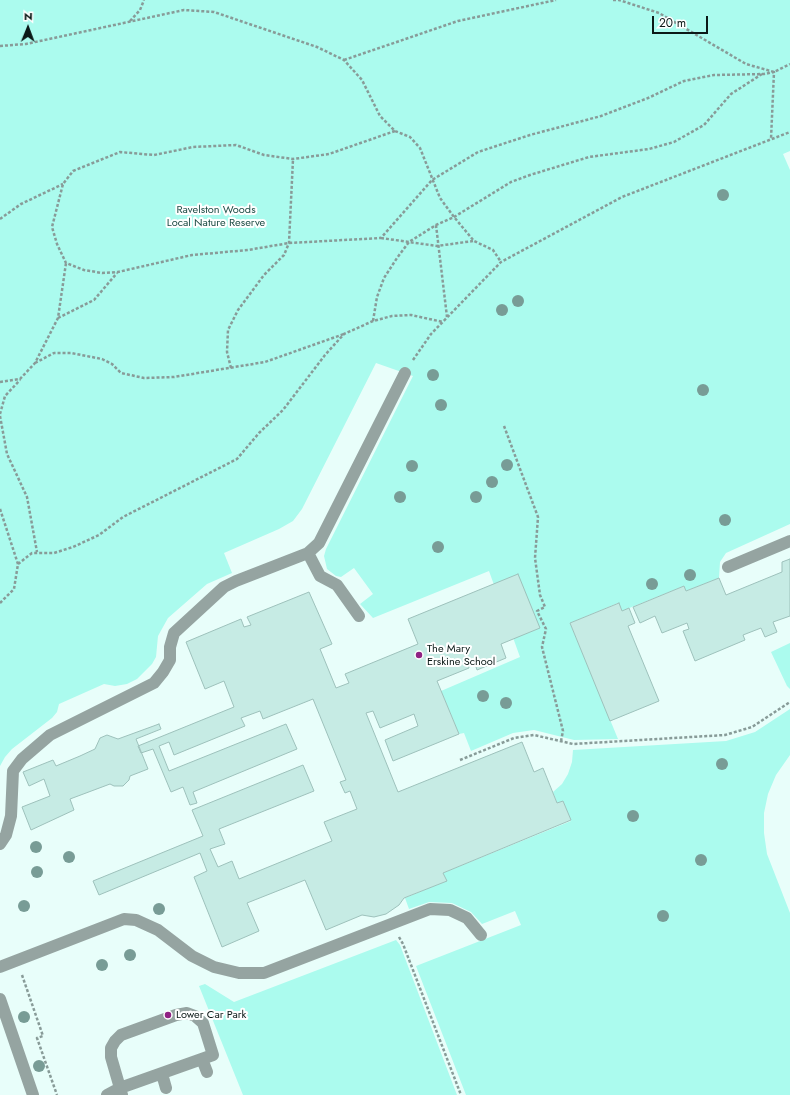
<!DOCTYPE html>
<style>
body{margin:0}
#map{position:relative;width:790px;height:1095px;overflow:hidden;background:#e8fefa;font-family:Jost,sans-serif}
canvas{display:block}
.north{position:absolute;left:8px;top:8px;width:40px;height:40px;-webkit-text-stroke:3px #fff;paint-order:stroke;rotate:1deg;font-size:11px;font-weight:700;line-height:16px;text-align:center;color:#0b1917}
.north::after{content:'';display:block;margin:auto;width:14px;height:18px;background:#0b1917;clip-path:polygon(50% 0,100% 100%,50% 72%,0 100%)}
.scale{position:absolute;left:652px;top:16px;width:56px;height:18px;box-sizing:border-box;border:2px solid #0b1917;border-top:0;padding-left:5px;font-size:12px;line-height:14px;white-space:nowrap;color:#0b1917;-webkit-text-stroke:3px #fff;paint-order:stroke}
</style>
<div id="map">
<canvas width="790" height="1095"></canvas>
<div class="north">N</div>
<div class="scale">20 m</div>
</div>
<script>
const ctx = document.querySelector('canvas').getContext('2d');
ctx.lineJoin = 'round';
function paint(path, color) { ctx.fillStyle = color; ctx.fill(path, 'evenodd'); }
const shape = rows => new Path2D(rows.map(r => 'M' + r).join(''));
function stroke(path, color, width, dash) { ctx.strokeStyle = color; ctx.lineWidth = width; ctx.lineCap = dash ? 'butt' : 'round'; ctx.setLineDash(dash || []); ctx.stroke(path); }
function drawText(font, color, halo, rows, align = 'center') {
  ctx.font = font + ' Jost,sans-serif'; ctx.lineWidth = 4; ctx.setLineDash([]); ctx.textBaseline = 'middle'; ctx.strokeStyle = halo; ctx.fillStyle = color; for (const [text, x, y, turn = 0] of rows) {
    ctx.save(); ctx.translate(x, y); ctx.rotate((+turn || 0) * Math.PI / 180); ctx.textAlign = isNaN(turn) ? turn : align; if (halo) ctx.strokeText(text, 0, 0); ctx.fillText(text, 0, 0); ctx.restore();
  }
}
paint(shape([
 [0,0,790,0,790,151,783,154,790,170,790,524,726,553,720,562,719,578,686,591,684,586,622,611,618,603,570,623,618,739,574,740,534,730,513,733,471,751,464,733,459,734,441,691,520,657,489,571,373,618,360,604,373,594,354,568,341,577,336,576,327,569,324,556,326,549,413,376,376,363,302,509,293,521,279,529,224,553,232,573,207,584,168,618,158,636,156,657,152,664,137,679,127,684,115,686,104,684,59,704,57,712,52,718,12,749,5,757,0,766],
 [790,643,790,689,787,686,771,652],
 [790,709,790,755,776,775,768,794,764,813,764,833,767,854,790,913,790,1095,466,1095,416,966,521,925,515,911,482,924,471,912,452,903,429,902,409,909,405,898,446,881,443,873,571,821,563,801,557,803,553,792,562,784,568,774,572,762,573,750,726,741,755,732],
 [396,940,400,945,457,1095,243,1095,199,986,205,984,234,1002]
]), '#abfbee');
const building = shape([
 [790,559,790,616,773,622,777,632,765,637,761,628,743,635,745,640,695,661,683,631,689,629,687,623,662,633,655,616,640,623,633,607,684,586,686,591,719,578,726,595,782,572,782,562,790,559],
 [518,574,540,628,501,644,506,658,477,670,474,661,468,664,469,668,437,681,459,734,393,761,385,740,418,726,414,714,380,728,373,711,366,713,398,792,522,742,534,772,543,768,557,803,563,801,571,820,443,873,447,881,404,898,399,905,386,914,374,917,362,915,326,930,305,880,247,903,259,931,222,947,194,877,207,871,200,853,99,895,93,881,203,836,192,810,303,765,314,791,219,829,225,844,210,849,218,867,232,861,239,879,332,841,324,822,357,809,350,791,345,793,340,782,346,780,313,699,263,719,260,711,241,718,245,726,174,755,169,742,159,746,169,771,286,724,297,749,193,792,197,803,190,805,183,787,171,792,153,749,141,753,138,746,234,707,224,681,205,689,186,642,241,619,244,627,251,625,247,617,309,592,332,644,320,649,336,688,349,683,345,674,418,644,408,619,518,574],
 [619,603,622,611,629,608,635,623,628,626,659,701,610,721,570,623,619,603],
 [159,724,161,729,136,739,148,769,130,776,129,780,123,786,114,786,110,784,70,799,74,810,31,830,22,807,50,796,44,779,29,786,23,772,53,760,56,766,80,756,95,749,100,738,107,735,118,739,159,724]
]);
paint(building, '#c6ebe4');
stroke(building, '#9dc1bb', 1);
stroke(shape([
 [613,0,619,0,659,13,746,64,774,72,790,64],
 [130,21,140,10,144,0],
 [0,46,26,44,184,10,214,12,317,47,344,60,362,80,380,116,395,131,410,137,420,148,440,198,454,217,474,241,493,250,501,262],
 [344,60,458,21,556,0],
 [395,131,329,154,293,159,264,155,236,145,193,147,154,155,120,152,73,171,63,184,52,227,57,244,66,263,84,270,102,273,118,272,192,255,248,250,289,243,381,238,432,180,478,152,530,135,601,116,648,98,684,81,714,75,764,74,774,72,771,139],
 [0,219,21,204,63,184],
 [436,225,447,317],
 [381,238,437,246,473,241],
 [58,318,94,300,117,273],
 [373,321,377,297,384,278,397,258,409,242,436,225,454,217,511,182,530,175,589,157,649,149,674,142,704,125,731,94,762,74],
 [413,360,431,334,501,262,622,197,790,132],
 [35,363,54,353,71,353,102,359,112,364,121,373,144,378,174,377,265,362,344,334],
 [231,368,227,352,228,330,238,310,264,275,284,255,289,243,293,159],
 [0,382,20,379,35,363,58,318,66,263],
 [0,414,5,396,20,380],
 [0,416,7,454,27,497,37,552],
 [504,426,538,517,535,558,540,595,545,607,537,611,546,629,542,647,563,731,561,741],
 [0,509,18,564,14,589,0,603],
 [18,564,32,553,54,553,73,547,99,535,123,517,237,459,259,433,283,410,325,355,344,334,373,321,392,316,411,315,443,322],
 [460,760,514,738,534,735,573,744,725,735,752,727,790,702],
 [399,937,403,944,461,1095],
 [22,975,43,1036,37,1038,57,1095]
]), '#889b98', 2.5, [3, 2]);
stroke(shape([
 [308,553,320,576,337,585,359,616],
 [728,567,790,541],
 [0,844,6,835,11,816,13,771,22,759,50,735,154,683,163,672,170,660,170,647,174,633,224,587,236,581,308,553,319,543,405,373],
 [0,967,124,919,136,920,158,930,192,956,214,967,239,973,264,973,430,909,450,910,467,918,481,935],
 [0,999,33,1095],
 [202,1059,207,1072],
 [162,1074,166,1088],
 [107,1095,120,1088,213,1055,203,1023,195,1016,187,1013,176,1015,121,1035,115,1041,111,1048,111,1057,120,1088,122,1095]
]), '#95a4a1', 12);
ctx.fillStyle = '#789c96';
for (const [x, y] of [
 [723,195],
 [518,301],
 [502,310],
 [433,375],
 [703,390],
 [441,405],
 [507,465],
 [412,466],
 [492,482],
 [400,497],
 [476,497],
 [725,520],
 [438,547],
 [690,575],
 [652,584],
 [483,696],
 [506,703],
 [722,764],
 [633,816],
 [36,847],
 [69,857],
 [701,860],
 [37,872],
 [24,906],
 [159,909],
 [663,916],
 [130,955],
 [102,965],
 [24,1017],
 [39,1066]
]) { ctx.beginPath(); ctx.arc(x, y, 6, 0, 2 * Math.PI); ctx.fill(); }
for (const [x, y, r, color] of [
 [419,655,4,"#8f2183"],
 [168,1015,4,"#8f2183"]
]) { const dot = new Path2D(); dot.arc(x, y, r, 0, 2 * Math.PI); ctx.fillStyle = color; ctx.fill(dot); stroke(dot, '#fff', 1.5); }
drawText('11px', '#1d4c45', '#fff', [
 ["Ravelston Woods",216,210],
 ["Local Nature Reserve",216,223]
]);
drawText('11px', '#0b1917', '#fff', [
 ["The Mary",427,649],
 ["Erskine School",427,662],
 ["Lower Car Park",176,1015]
], 'left');
</script>
